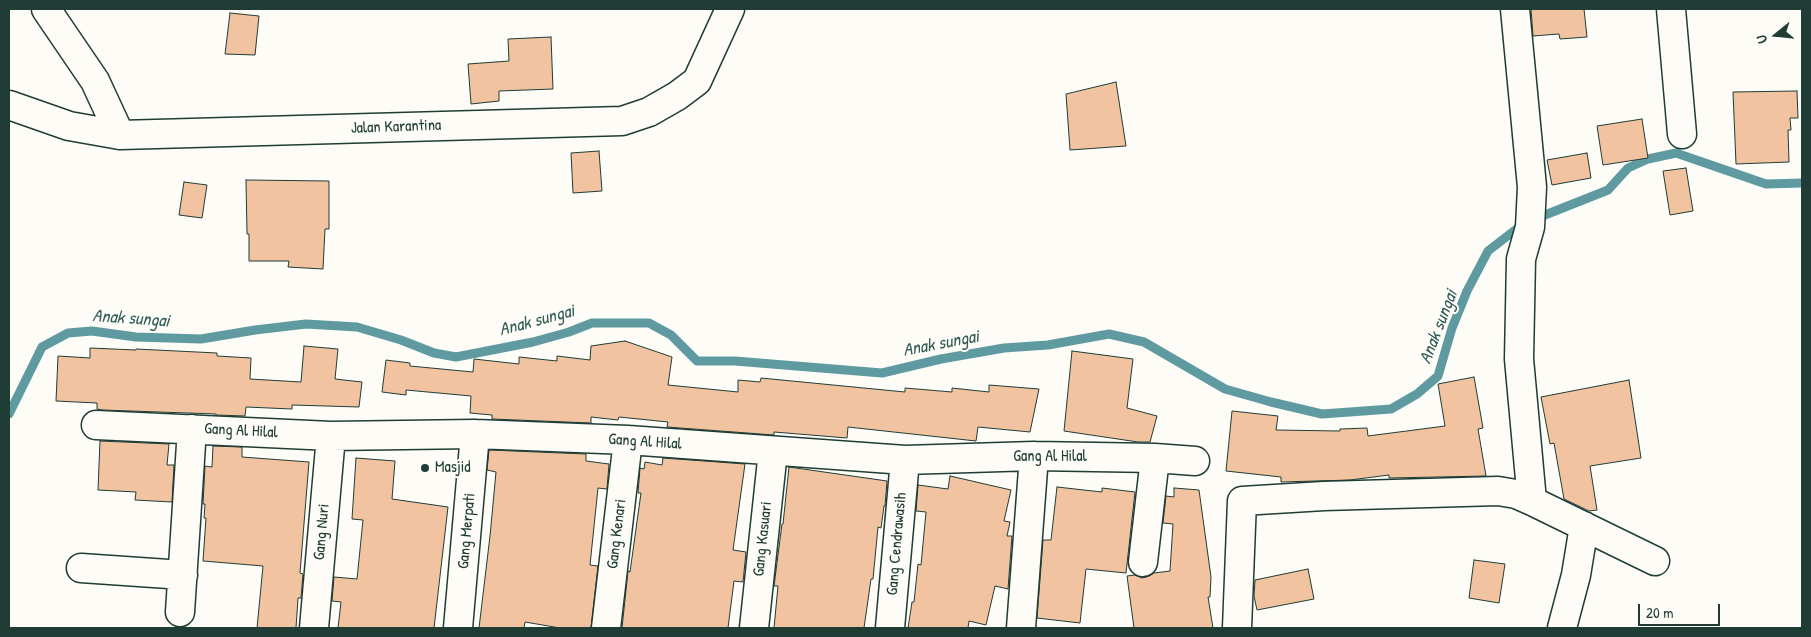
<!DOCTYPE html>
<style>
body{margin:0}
#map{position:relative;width:1811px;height:637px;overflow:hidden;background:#fdfcf7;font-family:"Patrick Hand",sans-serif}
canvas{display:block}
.frame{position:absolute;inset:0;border:10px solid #1f3d34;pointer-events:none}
.north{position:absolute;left:1751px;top:10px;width:50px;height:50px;-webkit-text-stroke:4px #fdfcf7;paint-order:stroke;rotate:253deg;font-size:14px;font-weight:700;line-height:20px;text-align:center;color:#1f3d34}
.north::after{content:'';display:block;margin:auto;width:18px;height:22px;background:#1f3d34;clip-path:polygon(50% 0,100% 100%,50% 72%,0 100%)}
.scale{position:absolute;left:1638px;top:604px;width:82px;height:22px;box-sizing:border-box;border:2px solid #1f3d34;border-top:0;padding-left:6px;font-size:15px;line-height:18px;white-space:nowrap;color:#1f3d34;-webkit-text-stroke:4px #fdfcf7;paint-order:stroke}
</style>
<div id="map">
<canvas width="1811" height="637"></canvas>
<div class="frame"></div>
<div class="north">U</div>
<div class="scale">20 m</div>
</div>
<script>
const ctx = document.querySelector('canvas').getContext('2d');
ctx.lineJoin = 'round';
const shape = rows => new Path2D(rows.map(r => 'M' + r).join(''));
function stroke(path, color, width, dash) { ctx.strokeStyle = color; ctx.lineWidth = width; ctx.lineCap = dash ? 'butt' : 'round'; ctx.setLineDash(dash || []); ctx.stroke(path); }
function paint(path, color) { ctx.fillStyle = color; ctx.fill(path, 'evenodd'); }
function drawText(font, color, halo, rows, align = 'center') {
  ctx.font = font + ' "Patrick Hand",sans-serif'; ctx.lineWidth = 4; ctx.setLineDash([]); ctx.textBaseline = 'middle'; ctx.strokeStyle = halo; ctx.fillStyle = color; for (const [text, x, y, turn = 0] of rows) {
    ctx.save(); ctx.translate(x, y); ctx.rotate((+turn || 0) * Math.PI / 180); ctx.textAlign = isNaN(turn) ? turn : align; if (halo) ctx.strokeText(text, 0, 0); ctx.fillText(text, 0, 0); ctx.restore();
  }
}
stroke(shape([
 [1535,219,1608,190,1628,168,1648,159,1676,153,1766,184,1802,183],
 [9,414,42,347,68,333,92,331,136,337,201,339,255,330,306,324,357,327,401,340,434,353,456,357,533,342,569,332,592,323,649,323,671,335,697,361,735,361,882,373,941,359,1004,348,1048,345,1109,334,1144,342,1225,389,1271,402,1322,414,1391,409,1417,394,1438,376,1452,328,1467,291,1488,251,1523,224]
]), '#5f9aa1', 9);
const building = shape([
 [1531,9,1584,9,1587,37,1560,39,1559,34,1533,36,1531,9],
 [230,13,259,16,255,55,225,54,230,13],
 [551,37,553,89,499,91,499,101,471,104,468,64,509,61,508,39,551,37],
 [1116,82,1126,146,1070,150,1066,94,1116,82],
 [1797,91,1798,118,1790,118,1791,130,1788,130,1789,162,1736,164,1733,92,1797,91],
 [1642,119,1648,158,1603,165,1597,126,1642,119],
 [599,151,602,191,573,193,571,153,599,151],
 [1587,153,1591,178,1552,185,1547,160,1587,153],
 [1686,168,1693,211,1670,215,1663,171,1686,168],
 [246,180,329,181,329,229,325,229,323,269,288,267,289,261,249,261,249,234,247,234,246,180],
 [184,182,207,185,202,218,179,215,184,182],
 [625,341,672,357,668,385,738,392,738,380,760,382,761,378,905,392,905,388,952,392,952,388,989,392,989,385,1039,389,1030,432,978,427,976,441,848,427,847,438,774,432,774,435,667,427,668,422,619,417,618,420,591,417,591,423,492,419,492,415,470,413,471,396,406,390,406,395,382,392,386,360,410,363,410,366,473,372,474,359,519,364,519,357,557,361,557,356,590,360,591,346,625,341],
 [304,346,338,349,335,379,362,382,359,407,292,405,292,409,246,407,245,416,216,415,216,414,102,410,97,409,97,403,56,401,58,356,90,358,90,348,136,350,136,349,217,353,217,356,251,358,250,379,301,382,304,346],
 [1072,351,1133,359,1127,408,1157,416,1150,442,1138,442,1064,431,1072,351],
 [1474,377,1483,428,1478,429,1486,476,1389,478,1389,475,1350,480,1281,482,1281,477,1226,471,1232,411,1278,416,1276,430,1340,431,1340,429,1367,428,1368,436,1445,426,1438,384,1474,377],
 [1629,380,1641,458,1590,466,1597,510,1589,511,1564,499,1554,443,1550,444,1541,397,1629,380],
 [100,441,169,444,167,465,174,465,172,502,135,500,136,492,98,490,100,441],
 [213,446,242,447,242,457,309,462,300,573,303,574,301,598,298,598,296,628,257,628,263,566,203,561,206,518,204,518,205,504,203,504,205,466,212,467,213,446],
 [489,450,586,454,586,461,609,464,607,489,598,488,590,565,598,566,591,628,560,628,525,622,524,628,479,628,490,536,496,472,487,470,489,450],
 [356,458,395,461,392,499,448,507,434,628,338,628,341,602,332,601,334,577,357,579,363,520,352,519,356,458],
 [663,458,745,464,733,550,746,552,743,582,734,581,728,628,622,628,628,571,630,572,641,493,638,493,640,468,644,469,645,462,662,465,663,458],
 [789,467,887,481,885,506,884,506,881,528,878,527,873,579,871,579,864,628,774,628,778,586,774,586,782,524,783,524,789,467],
 [950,476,1011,490,1004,521,1010,522,1007,536,1012,536,1008,589,995,586,986,625,969,621,968,628,908,628,912,602,914,602,918,564,921,565,926,512,916,511,918,485,948,489,950,476],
 [1057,487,1102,492,1102,488,1135,492,1126,573,1086,569,1080,623,1037,618,1043,540,1051,540,1057,487],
 [1174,488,1199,490,1211,577,1210,597,1208,597,1213,628,1134,628,1127,576,1135,575,1142,578,1149,576,1154,573,1170,571,1173,524,1163,523,1166,496,1174,497,1174,488],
 [1474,560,1505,564,1499,603,1469,598,1474,560],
 [1308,569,1314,599,1257,610,1254,596,1255,580,1308,569]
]);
paint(building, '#f1c3a1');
stroke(building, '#1f3d34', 1);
const minor = shape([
 [46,9,95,81,120,135],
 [1515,9,1532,187,1530,227,1521,259,1519,359,1532,501],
 [1671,9,1682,134],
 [9,105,69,126,120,135,622,121,649,112,677,96,697,81,730,9],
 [96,425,331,436,475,434,628,440,905,460,1034,456,1155,458,1195,461],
 [1143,562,1155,458],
 [81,568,183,575],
 [180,612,192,429],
 [314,628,331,436],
 [458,628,475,434],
 [606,628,628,440],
 [754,628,773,451],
 [890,628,905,460],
 [1021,628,1034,456],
 [1237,628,1242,501,1324,496,1498,491,1516,494,1532,501,1655,561],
 [1562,628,1576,575,1584,526]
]);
stroke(minor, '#1f3d34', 31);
stroke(minor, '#fdfcf7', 28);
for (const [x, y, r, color] of [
 [425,468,5,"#1f3d34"]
]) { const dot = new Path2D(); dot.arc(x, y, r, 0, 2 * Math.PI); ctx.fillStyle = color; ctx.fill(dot); stroke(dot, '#fdfcf7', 2); }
drawText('16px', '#1f3d34', '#fdfcf7', [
 ["Jalan Karantina",396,127,-2],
 ["Gang Al Hilal",241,431,3],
 ["Gang Al Hilal",645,442,4],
 ["Gang Al Hilal",1050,457],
 ["Gang Merpati",467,531,-85],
 ["Gang Nuri",322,532,-85],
 ["Gang Kenari",617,534,-83],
 ["Gang Kasuari",763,539,-84],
 ["Gang Cendrawasih",897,544,-85]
]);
drawText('16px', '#1f3d34', '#fdfcf7', [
 ["Masjid",435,468]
], 'left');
drawText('italic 18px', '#345c58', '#fdfcf7', [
 ["Anak sungai",131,319,4],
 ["Anak sungai",537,321,-15],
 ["Anak sungai",1439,327,-69],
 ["Anak sungai",941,344,-11]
]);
</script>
